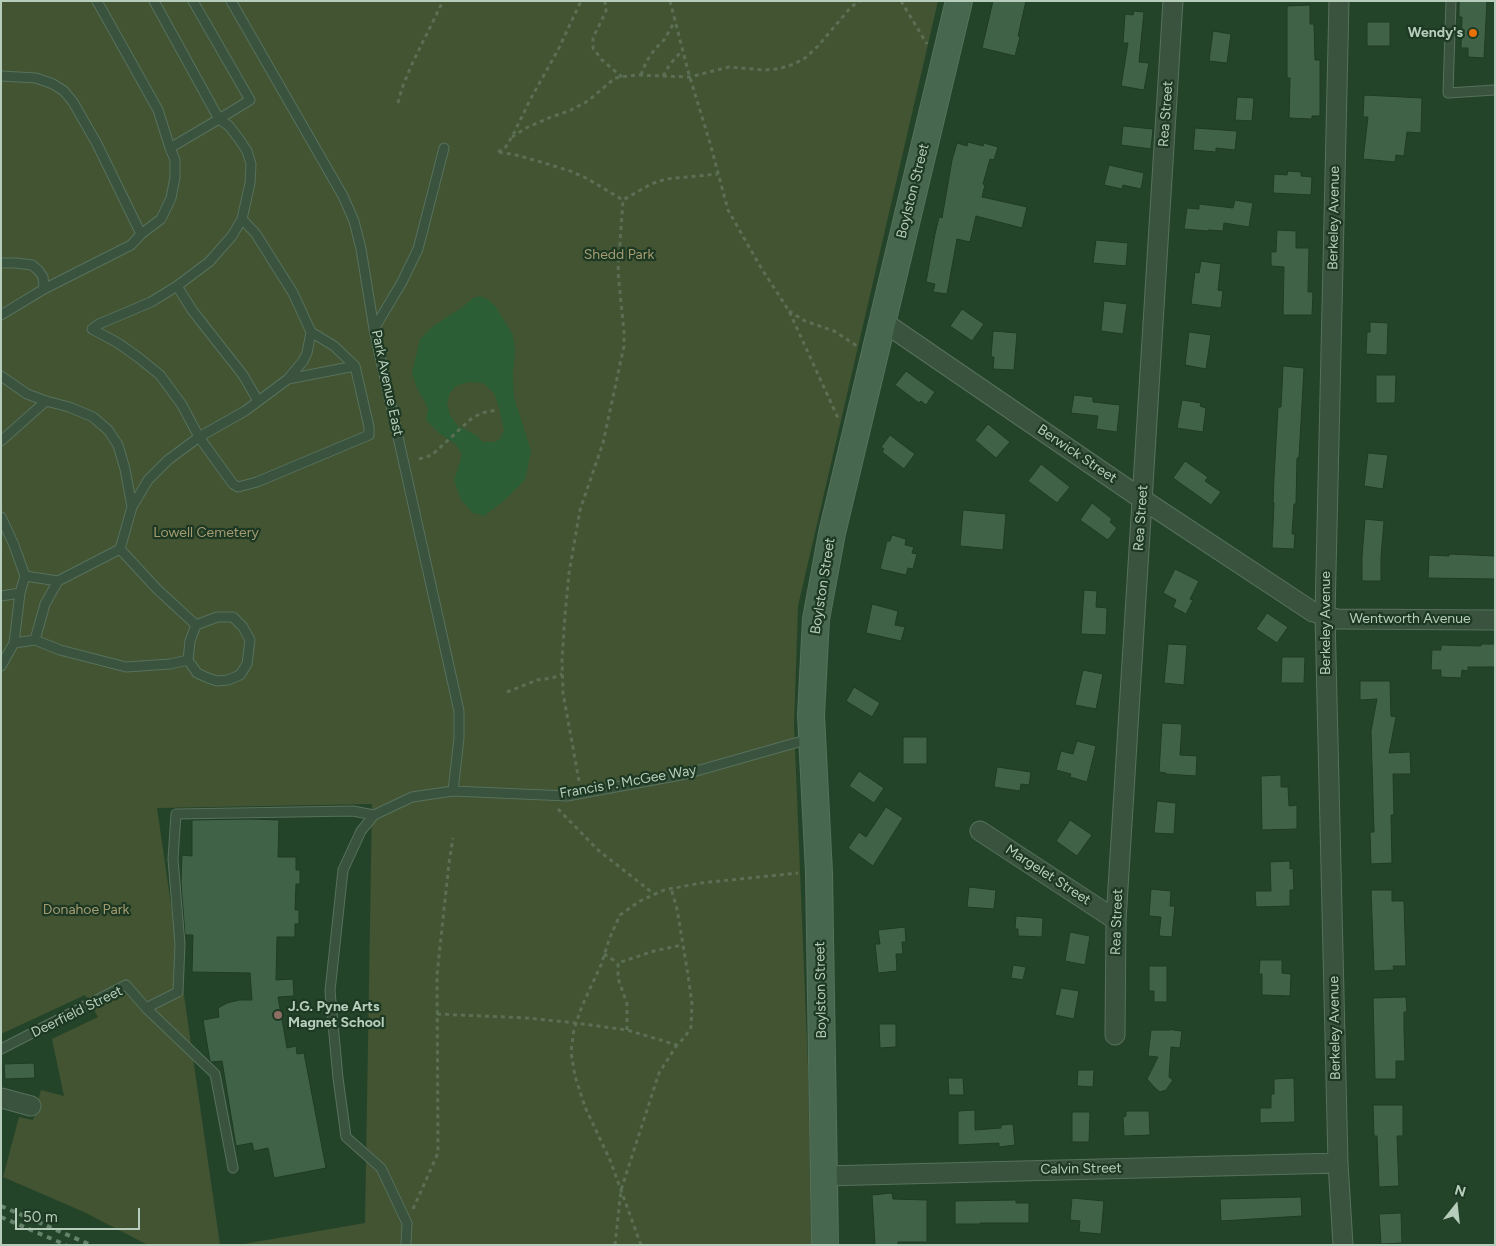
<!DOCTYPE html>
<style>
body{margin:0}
#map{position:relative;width:1496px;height:1246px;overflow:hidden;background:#24442a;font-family:Figtree,sans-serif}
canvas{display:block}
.frame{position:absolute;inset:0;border:2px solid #b6cdbb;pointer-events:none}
.north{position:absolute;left:1431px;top:1181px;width:50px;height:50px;-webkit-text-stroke:4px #1d3923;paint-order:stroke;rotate:16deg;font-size:14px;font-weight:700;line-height:20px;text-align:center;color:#b6cdbb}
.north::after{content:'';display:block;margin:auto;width:18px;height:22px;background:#b6cdbb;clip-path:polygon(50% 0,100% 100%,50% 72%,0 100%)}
.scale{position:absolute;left:15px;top:1208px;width:125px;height:22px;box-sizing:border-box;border:2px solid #b6cdbb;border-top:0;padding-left:6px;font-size:15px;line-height:18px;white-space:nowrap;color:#b6cdbb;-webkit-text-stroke:4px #1d3923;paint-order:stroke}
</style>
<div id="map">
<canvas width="1496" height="1246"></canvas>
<div class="frame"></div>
<div class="north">N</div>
<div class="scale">50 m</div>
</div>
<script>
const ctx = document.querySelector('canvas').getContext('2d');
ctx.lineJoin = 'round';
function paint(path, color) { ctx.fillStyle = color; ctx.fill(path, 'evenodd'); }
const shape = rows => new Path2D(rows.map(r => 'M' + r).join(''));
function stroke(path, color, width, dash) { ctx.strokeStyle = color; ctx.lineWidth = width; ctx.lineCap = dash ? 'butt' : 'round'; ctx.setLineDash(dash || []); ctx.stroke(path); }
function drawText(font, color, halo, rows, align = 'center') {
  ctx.font = font + ' Figtree,sans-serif'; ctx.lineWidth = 4.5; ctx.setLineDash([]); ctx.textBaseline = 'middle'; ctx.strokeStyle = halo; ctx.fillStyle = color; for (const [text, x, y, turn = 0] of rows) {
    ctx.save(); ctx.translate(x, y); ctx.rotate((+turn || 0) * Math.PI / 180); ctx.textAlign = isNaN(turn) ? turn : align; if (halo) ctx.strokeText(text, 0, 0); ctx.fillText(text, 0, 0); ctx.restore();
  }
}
paint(shape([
 [1,1,938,1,798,606,794,724,808,1068,811,1245,238,1245,365,1223,372,804,157,808,220,1245,148,1245,84,1212,3,1177,19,1117,33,1120,41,1090,64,1096,52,1039,98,1017,85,995,1,1034]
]), '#435432');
paint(shape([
 [480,296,489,300,496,307,513,335,515,351,513,373,514,397,531,451,525,480,506,499,484,516,473,513,461,500,454,480,462,455,456,444,440,434,426,420,428,408,417,388,412,373,420,339,430,329,445,318,460,309,473,298],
 [468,382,483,383,494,393,499,408,504,430,501,438,495,442,483,442,476,435,458,426,450,415,447,403,450,393,456,386]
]), '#2b5e34');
const building = shape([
 [993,1,1026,1,1018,36,1020,37,1015,56,982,48,993,1],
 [1459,1,1487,1,1484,58,1468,57,1468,48,1461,48,1462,17,1459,17,1459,1],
 [1310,5,1310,24,1314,24,1315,60,1320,60,1320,116,1312,116,1312,119,1289,118,1290,78,1287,78,1287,6,1310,5],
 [1134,11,1144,12,1139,62,1149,63,1144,90,1121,86,1128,43,1123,43,1125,14,1133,15,1134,11],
 [1367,22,1390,22,1390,46,1367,46,1367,22],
 [1213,31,1231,34,1227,63,1209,61,1213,31],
 [1364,95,1422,98,1421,133,1407,132,1404,156,1396,155,1395,162,1363,159,1368,117,1363,117,1364,95],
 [1237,97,1254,98,1252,121,1235,120,1237,97],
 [1123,126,1153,129,1151,149,1121,145,1123,126],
 [1195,128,1237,131,1235,150,1216,148,1216,152,1193,150,1195,128],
 [968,142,983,146,984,143,998,147,994,160,990,159,983,184,985,185,982,197,1027,207,1022,228,976,216,970,242,957,239,947,294,933,292,935,284,926,282,935,234,939,217,942,218,952,160,957,143,967,146,968,142],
 [1109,165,1144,173,1141,189,1123,185,1122,189,1104,185,1109,165],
 [1288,171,1301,172,1301,176,1312,177,1311,195,1273,193,1274,174,1287,175,1288,171],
 [1235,200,1253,203,1249,227,1224,223,1223,231,1208,230,1208,231,1184,229,1187,208,1199,209,1199,204,1233,208,1235,200],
 [1277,230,1296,231,1296,248,1309,248,1308,292,1313,292,1312,315,1283,315,1284,267,1271,266,1271,252,1276,252,1277,230],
 [1096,240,1128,243,1126,266,1093,263,1096,240],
 [1201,261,1221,264,1218,290,1223,291,1221,308,1191,304,1195,272,1199,273,1201,261],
 [1104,301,1127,304,1123,334,1101,331,1104,301],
 [962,309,984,324,972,341,950,326,962,309],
 [1370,322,1388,323,1387,355,1366,354,1367,332,1370,332,1370,322],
 [993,331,1017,333,1014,370,993,369,994,357,991,357,993,331],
 [1189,332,1211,335,1206,369,1185,365,1189,332],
 [1283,366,1304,368,1299,458,1297,458,1296,504,1294,504,1292,534,1295,534,1294,549,1272,548,1274,503,1273,503,1274,477,1278,407,1281,407,1283,366],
 [906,371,935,392,926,405,921,401,919,403,895,385,906,371],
 [1376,375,1396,375,1395,403,1376,403,1376,375],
 [1074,395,1093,397,1093,402,1120,405,1117,432,1096,429,1098,416,1071,413,1074,395],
 [1182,400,1201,403,1200,406,1206,408,1203,432,1177,428,1182,400],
 [988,424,1010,442,996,458,975,440,988,424],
 [890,435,915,454,904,469,882,452,884,449,881,447,890,435],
 [1368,453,1388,455,1383,489,1364,486,1368,453],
 [1185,461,1208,477,1205,481,1221,492,1211,505,1173,478,1185,461],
 [1041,464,1070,487,1057,503,1028,481,1041,464],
 [1092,503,1112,519,1110,522,1117,528,1108,540,1080,520,1092,503],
 [963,510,1006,514,1003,550,960,546,963,510],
 [1365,519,1384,521,1381,557,1381,581,1362,581,1362,557,1365,519],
 [892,535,906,539,905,545,914,547,912,553,917,554,913,569,908,568,906,575,880,569,887,541,890,541,892,535],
 [1449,554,1495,556,1495,579,1428,578,1429,555,1449,556,1449,554],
 [1175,569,1199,581,1190,599,1193,600,1186,614,1173,607,1176,600,1163,593,1175,569],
 [1084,590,1097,591,1096,607,1107,608,1106,635,1081,634,1084,590],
 [872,604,898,611,895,625,905,627,901,641,866,633,872,604],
 [1267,613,1288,627,1277,643,1256,629,1267,613],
 [1168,644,1187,645,1184,685,1164,683,1168,644],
 [1481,644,1495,644,1495,667,1468,667,1468,671,1462,670,1461,678,1441,677,1441,670,1431,670,1432,650,1441,650,1441,645,1481,646,1481,644],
 [1282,657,1305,657,1304,683,1281,683,1282,657],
 [1083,670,1103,674,1096,709,1075,705,1083,670],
 [1360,681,1390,681,1391,716,1396,717,1389,753,1410,752,1411,774,1393,774,1394,815,1391,815,1392,863,1371,864,1370,832,1374,832,1371,731,1377,699,1360,700,1360,681],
 [854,687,880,703,872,717,846,701,854,687],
 [1162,723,1182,724,1180,755,1197,756,1196,776,1166,774,1166,773,1159,772,1162,723],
 [903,737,927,737,927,764,903,764,903,737],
 [1077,741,1096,746,1087,782,1070,777,1071,774,1056,770,1061,751,1073,754,1077,741],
 [997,767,1031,772,1029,785,1021,784,1020,791,994,787,997,767],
 [859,771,884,788,874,803,849,786,859,771],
 [1281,775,1281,787,1288,787,1289,806,1297,805,1297,829,1262,830,1261,776,1281,775],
 [1157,801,1176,803,1174,834,1154,833,1157,801],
 [886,807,903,818,873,866,848,848,859,832,866,837,886,807],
 [250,819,279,820,278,857,296,857,296,870,300,870,300,884,296,884,295,910,299,910,299,924,295,924,295,937,277,937,276,980,293,979,294,996,278,997,287,1048,296,1046,297,1054,304,1053,326,1168,274,1178,268,1148,254,1151,252,1143,236,1146,222,1061,212,1062,210,1061,203,1020,219,1017,218,1008,227,1003,239,1000,252,1000,250,973,192,972,193,935,185,935,181,883,182,855,192,856,192,820,250,819],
 [1070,820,1092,835,1077,856,1056,841,1070,820],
 [1290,861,1290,869,1293,868,1294,890,1290,890,1290,906,1256,907,1255,891,1271,891,1270,862,1290,861],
 [969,887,996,890,994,909,967,907,969,887],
 [1151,889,1171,891,1170,906,1175,906,1172,937,1159,936,1161,917,1149,916,1151,889],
 [1371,890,1392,890,1392,901,1404,901,1406,966,1393,966,1394,970,1374,971,1371,890],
 [1016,916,1043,918,1042,937,1018,936,1018,929,1015,929,1016,916],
 [905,927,906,942,902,942,903,954,896,954,897,971,878,973,875,944,880,944,878,930,905,927],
 [1070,932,1090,936,1085,965,1065,961,1070,932],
 [1260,960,1282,960,1282,973,1291,974,1290,996,1262,995,1262,974,1259,974,1260,960],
 [1013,965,1026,967,1023,980,1011,978,1013,965],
 [1149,966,1167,966,1167,1002,1154,1002,1154,991,1149,991,1149,966],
 [1061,988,1079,991,1074,1019,1055,1015,1061,988],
 [1406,997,1407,1012,1404,1012,1404,1029,1405,1061,1396,1061,1396,1079,1375,1079,1373,998,1406,997],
 [879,1024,896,1024,896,1047,880,1048,879,1024],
 [1172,1029,1173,1030,1182,1031,1180,1048,1171,1047,1169,1077,1173,1080,1166,1090,1160,1092,1155,1088,1147,1079,1158,1057,1148,1056,1151,1030,1171,1030,1172,1029],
 [34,1063,35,1078,5,1079,4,1064,34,1063],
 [1078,1070,1094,1070,1093,1087,1077,1086,1078,1070],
 [948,1078,963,1078,964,1095,949,1095,948,1078],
 [1294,1078,1295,1122,1260,1123,1260,1108,1271,1108,1271,1094,1274,1094,1274,1079,1294,1078],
 [1373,1105,1403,1105,1403,1136,1397,1136,1399,1186,1379,1187,1377,1136,1374,1136,1373,1105],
 [975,1110,975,1130,1001,1128,1001,1125,1013,1124,1015,1145,999,1147,999,1143,958,1145,958,1111,975,1110],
 [1126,1111,1149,1111,1150,1135,1124,1136,1123,1117,1126,1116,1126,1111],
 [1072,1112,1090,1112,1089,1142,1072,1142,1072,1112],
 [892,1193,893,1199,927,1200,927,1242,898,1242,898,1245,875,1245,872,1195,892,1193],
 [1301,1197,1302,1216,1221,1221,1220,1199,1301,1197],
 [1072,1198,1104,1201,1101,1234,1079,1232,1080,1221,1070,1220,1072,1198],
 [1016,1200,1016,1203,1029,1203,1029,1223,980,1223,980,1224,955,1224,955,1201,1016,1200],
 [1401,1213,1402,1243,1381,1244,1379,1214,1401,1213]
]);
paint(building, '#406347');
stroke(building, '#203b25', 1);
const service = shape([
 [97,1,158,110,170,148],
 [154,1,219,119,250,100,193,1],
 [231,1,343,196,354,221,361,249,374,329,459,711,459,738,453,791],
 [1451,1,1448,93,1495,90],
 [1,76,36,78,53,84,64,91,73,102,97,144,141,234,131,245,44,289,43,277,38,270,32,265,16,263,1,263],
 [141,234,161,219,171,198,175,177,175,160,170,148,219,119,229,126,239,139,247,151,251,164,250,183,242,219,232,236,209,262,177,286,151,302,99,324,92,329,118,343,139,358,160,375,182,405,199,437,245,411,288,379,303,361,307,353,311,332,293,293,256,234,242,219],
 [177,286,192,310,243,375,258,401],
 [1,315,44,289],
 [374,329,402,282,418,249,444,148],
 [1,376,27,394,46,401,1,441],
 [288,379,355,366,334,346,311,332],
 [46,401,69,407,93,417,108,430,118,445,125,469,132,507],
 [1,517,14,545,25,576,58,581,45,604,35,640,14,643,1,666],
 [58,581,120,549],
 [1,596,20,593,25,576],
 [196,625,190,641,188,660,197,673,208,678,217,681,228,680,240,675,247,664,250,640,243,627,233,617,217,617,196,625,157,589,120,549,132,507,148,480,168,460,199,437,233,484,238,487,257,482,369,435,369,427,355,366],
 [35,640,60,650,126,667,170,664,188,660],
 [14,643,20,593],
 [146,1008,178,992,180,944,173,859,176,814,353,811,374,815],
 [1,1049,126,985,146,1008,215,1074,233,1168],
 [406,1245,407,1223,381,1168,346,1137,338,1078,330,991,343,870,361,831,374,815,412,797,453,791,567,796,686,774,809,739]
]);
const minor = shape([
 [1339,1,1325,615,1338,1163,1343,1245],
 [882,321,1142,499,1313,612,1337,619,1495,620],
 [980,831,1116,920],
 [1115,1035,1116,920,1173,1],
 [1,1098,31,1106],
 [824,1176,1338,1163]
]);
const secondary = shape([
 [825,1245,819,873,811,715,816,619,832,533,959,1]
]);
stroke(service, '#57715c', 11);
stroke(minor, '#57715c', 21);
stroke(secondary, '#57715c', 28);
stroke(shape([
 [604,1,606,5,606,11,593,38,593,48,602,60,622,77],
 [670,1,688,71,710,143,728,210,760,266,789,311,838,418],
 [901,1,927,44],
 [641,75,646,62,655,49,664,40,675,21],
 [663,76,670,64,682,51],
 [398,103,402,88,412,64,443,1],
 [512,137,526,128,551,117,569,111,588,101,615,78,636,75,690,77,729,67,764,70,778,69,794,64,805,58,818,46,851,7,860,1],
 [498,152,505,148,512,137,530,100,558,50,581,1],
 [499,152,516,155,541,162,570,171,588,179,623,200],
 [789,311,805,321,834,331,857,346],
 [419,459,432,455,472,418,482,413,497,410],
 [507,692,537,680,552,678,562,674],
 [579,781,563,693,562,660,565,615,569,573,580,510,603,443,624,346,624,332,618,272,623,200,651,184,666,179,718,174],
 [558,809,598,850,654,894],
 [604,954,618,963],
 [437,1014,527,1018,576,1023,627,1030,677,1045,685,1037,691,1027,692,1004,688,975,677,909,671,888],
 [627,1030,627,1004,618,978,618,963,654,951,682,945],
 [413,1209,438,1153,437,975,449,863,453,838],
 [615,1245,621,1190,659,1073,677,1045],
 [641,1245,610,1160,585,1107,575,1076,571,1052,574,1029,582,1006,601,965,610,937,620,915,640,901,664,890,701,883,798,873]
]), '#5a6f54', 3, [4, 4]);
stroke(service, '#39533e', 9);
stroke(minor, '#39533e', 19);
stroke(secondary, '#47674e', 26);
stroke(shape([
 [1,1206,91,1245],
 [1,1217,66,1245]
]), '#64836a', 4, [5, 5]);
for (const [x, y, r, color] of [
 [1473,33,5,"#e8710a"],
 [278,1015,5,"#8d6e63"]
]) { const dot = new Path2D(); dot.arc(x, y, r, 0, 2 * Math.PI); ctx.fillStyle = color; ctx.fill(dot); stroke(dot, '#1d3923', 2); }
drawText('bold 14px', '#b6cdbb', '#1d3923', [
 ["Wendy's",1463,33],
 ["J.G. Pyne Arts",288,1007,"left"],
 ["Magnet School",288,1023,"left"]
], 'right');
drawText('14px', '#b6cdbb', '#1d3923', [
 ["Rea Street",1166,114,-86],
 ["Boylston Street",913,191,-76],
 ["Berkeley Avenue",1334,218,-89],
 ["Park Avenue East",387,383,78],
 ["Berwick Street",1077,454,34],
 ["Rea Street",1141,518,-86],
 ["Boylston Street",823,586,-81],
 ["Wentworth Avenue",1410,619],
 ["Berkeley Avenue",1326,623,-90],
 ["Francis P. McGee Way",628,782,-10],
 ["Margelet Street",1048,875,33],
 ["Rea Street",1117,922,-88],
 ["Boylston Street",821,990,-91],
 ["Deerfield Street",77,1012,-26],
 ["Berkeley Avenue",1335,1028,-91],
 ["Calvin Street",1081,1169,-1]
]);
drawText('14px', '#a59c72', '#1d3923', [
 ["Shedd Park",619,255],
 ["Lowell Cemetery",206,533],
 ["Donahoe Park",86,910]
]);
</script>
